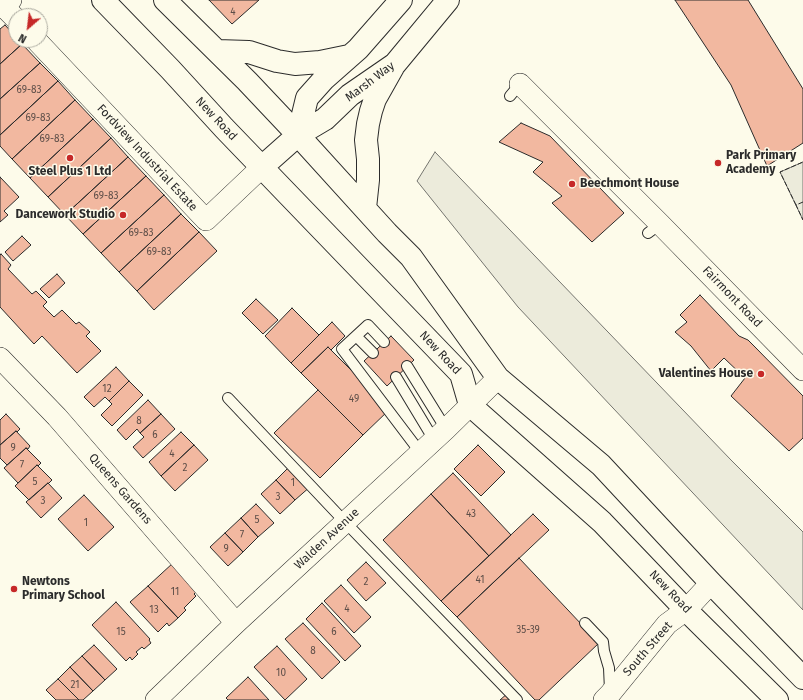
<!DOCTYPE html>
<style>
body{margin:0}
#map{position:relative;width:803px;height:700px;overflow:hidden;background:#fdfbea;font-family:"Fira Sans",sans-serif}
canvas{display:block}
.north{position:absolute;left:8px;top:8px;width:40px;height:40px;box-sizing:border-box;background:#fdfbea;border:1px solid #a9a89e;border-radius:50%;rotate:208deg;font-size:11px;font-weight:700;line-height:16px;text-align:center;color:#2b2b2b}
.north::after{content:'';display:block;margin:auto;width:14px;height:18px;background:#c62828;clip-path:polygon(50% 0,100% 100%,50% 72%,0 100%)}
</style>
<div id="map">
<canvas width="803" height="700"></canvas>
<div class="north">N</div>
</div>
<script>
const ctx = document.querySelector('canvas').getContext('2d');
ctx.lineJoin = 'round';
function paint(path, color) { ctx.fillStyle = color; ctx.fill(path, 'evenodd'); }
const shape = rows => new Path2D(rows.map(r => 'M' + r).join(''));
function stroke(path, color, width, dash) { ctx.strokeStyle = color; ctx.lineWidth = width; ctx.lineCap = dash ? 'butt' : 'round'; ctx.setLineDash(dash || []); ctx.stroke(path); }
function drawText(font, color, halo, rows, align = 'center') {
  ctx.font = font + ' "Fira Sans",sans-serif'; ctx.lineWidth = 3; ctx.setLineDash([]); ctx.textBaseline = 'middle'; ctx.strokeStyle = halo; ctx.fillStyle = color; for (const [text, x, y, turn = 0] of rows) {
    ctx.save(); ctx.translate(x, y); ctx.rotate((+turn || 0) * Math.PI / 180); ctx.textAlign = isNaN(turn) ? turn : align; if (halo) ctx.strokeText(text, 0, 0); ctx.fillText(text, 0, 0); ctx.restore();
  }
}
const green = shape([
 [435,152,731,460,803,532,803,610,518,307,417,181,435,152],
 [803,162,803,220,780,172,803,162]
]);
paint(green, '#ecebdb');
stroke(green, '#74746e', 1);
const building = shape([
 [209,0,259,0,232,24,209,0],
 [675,0,748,0,803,89,803,143,767,166,731,85,675,0],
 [5,25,16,37,16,40,19,40,22,44,0,64,0,29,5,25],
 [22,44,40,63,0,99,0,64,22,44],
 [40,63,58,81,0,135,0,99,40,63],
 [58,81,75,100,12,159,0,146,0,135,58,81],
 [75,100,93,119,30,178,12,159,75,100],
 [93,119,111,138,48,197,30,178,93,119],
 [521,123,550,136,624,213,592,242,552,203,562,196,533,172,543,162,499,142,521,123],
 [111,138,128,157,65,215,48,197,111,138],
 [128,157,146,176,83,234,65,215,128,157],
 [146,176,164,195,101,253,83,234,146,176],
 [0,177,19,197,4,211,8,215,0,222,0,177],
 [164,195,181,214,119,272,101,253,164,195],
 [181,214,199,232,137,291,119,272,181,214],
 [199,232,217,251,154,310,137,291,199,232],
 [22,236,31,245,13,261,5,252,22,236],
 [1,254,11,265,8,269,32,294,36,291,47,302,43,306,54,317,62,310,76,324,79,322,90,332,86,336,101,351,77,373,42,336,34,344,0,307,0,255,1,254],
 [57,274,65,283,49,298,40,289,57,274],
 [700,295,739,336,748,340,755,347,803,396,803,438,789,451,731,396,745,378,724,358,711,371,691,346,675,332,687,322,680,315,700,295],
 [256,299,278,320,263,334,242,313,256,299],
 [292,308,319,335,291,363,265,336,292,308],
 [332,322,345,336,331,350,328,347,301,373,291,363,332,322],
 [391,336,414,360,387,386,364,361,391,336],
 [328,347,390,409,363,435,301,373,328,347],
 [116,367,129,381,109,401,105,397,94,407,84,397,116,367],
 [129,381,143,395,112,426,101,415,112,404,109,401,129,381],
 [318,390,363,435,320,478,274,433,318,390],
 [148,400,161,414,140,433,137,429,126,440,117,430,148,400],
 [6,414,20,429,17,432,16,431,0,445,0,420,6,414],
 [161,414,175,429,143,458,133,447,144,437,140,433,161,414],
 [16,431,30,446,28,449,26,448,7,465,0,458,0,445,16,431],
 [181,432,194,445,161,476,149,462,181,432],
 [194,445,208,460,175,491,161,476,194,445],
 [478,445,505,472,481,496,454,469,478,445],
 [26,448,41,463,38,466,37,465,18,483,4,468,26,448],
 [37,465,52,480,48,484,48,483,29,500,15,486,37,465],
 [291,465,311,486,295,500,276,480,291,465],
 [453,473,511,535,489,556,431,494,453,473],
 [276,480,295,500,280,514,261,494,276,480],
 [48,483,62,498,41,518,26,502,48,483],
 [431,494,489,556,441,601,383,540,431,494],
 [84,495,114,527,88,551,58,519,84,495],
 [256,504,274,523,258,537,241,518,256,504],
 [533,514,549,530,457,617,441,601,533,514],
 [241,518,258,537,243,552,225,533,241,518],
 [225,533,243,552,228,566,210,547,225,533],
 [519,558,599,643,539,700,535,700,457,617,519,558],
 [366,562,386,583,366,601,347,580,366,562],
 [173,563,199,589,194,594,196,596,184,608,186,610,178,618,148,586,173,563],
 [341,585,371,617,354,633,324,601,341,585],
 [148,586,178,618,169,626,167,623,158,632,130,602,148,586],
 [116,602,150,639,149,640,151,643,144,649,142,647,136,652,138,654,132,660,130,657,126,661,92,625,116,602],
 [322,603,361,646,345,661,306,619,322,603],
 [303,623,340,662,322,679,285,639,303,623],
 [94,645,117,669,105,680,82,656,94,645],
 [277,646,307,679,285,700,254,667,277,646],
 [82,656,105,680,93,691,70,667,82,656],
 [70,667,93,691,83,700,79,700,58,679,70,667],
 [248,677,269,700,228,700,226,698,248,677],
 [58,679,79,700,56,700,46,690,58,679],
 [508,693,514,700,500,700,508,693]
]);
paint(building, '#f2b8a0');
stroke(building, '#2b2b2b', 1);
const lane = shape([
 [510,96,520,84],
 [648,233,660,224],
 [356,336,373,353],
 [384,342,368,325,342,349,420,452],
 [407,366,446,429],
 [396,377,434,440],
 [228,398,345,522,517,700],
 [585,623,603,642,604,651,609,668,610,690]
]);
const street = shape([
 [11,0,4,7,16,19],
 [36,40,206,220,262,167],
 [520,84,660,224,803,370],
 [0,358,57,417,236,623],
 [156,700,236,623,446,429,498,378],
 [604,700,610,694,667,624,686,610,711,583]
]);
const primary = shape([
 [103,0,170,69,224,128,461,374,470,405,602,522,686,610,777,700],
 [165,0,247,81,298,135,387,233,411,257,498,378,601,465,711,583,803,678],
 [217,51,249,52,277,61,295,64,320,62,349,56],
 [298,135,307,98,324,79,358,49,401,0],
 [262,167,298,135,325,119,350,95,395,64,448,0],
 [365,208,368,180,368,159,366,140,368,124,371,111,375,99,393,67]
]);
stroke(lane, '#2b2b2b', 12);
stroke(street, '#2b2b2b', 22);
stroke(primary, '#2b2b2b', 24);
stroke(lane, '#fdfbea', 10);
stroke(street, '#fdfbea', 21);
stroke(primary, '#fdfbea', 22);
stroke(shape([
 [803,202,796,205,803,220],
 [796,205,780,172,803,162]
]), '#2b2b2b', 1, [5, 2]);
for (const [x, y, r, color] of [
 [70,158,4,"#c62828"],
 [718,163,4,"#c62828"],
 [572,184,4,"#c62828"],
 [123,215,4,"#c62828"],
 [761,374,4,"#c62828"],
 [14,589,4,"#c62828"]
]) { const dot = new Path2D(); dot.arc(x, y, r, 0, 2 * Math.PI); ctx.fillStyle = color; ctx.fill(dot); stroke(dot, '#fdfbea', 1.5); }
drawText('10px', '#5d4e48', null, [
 ["4",233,12],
 ["69-83",29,90],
 ["69-83",38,118],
 ["69-83",52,139],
 ["69-83",106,196],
 ["69-83",141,233],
 ["69-83",159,252],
 ["12",107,389],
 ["49",354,399],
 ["8",139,421],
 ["6",155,435],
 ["9",13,448],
 ["4",172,454],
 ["7",22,465],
 ["2",185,468],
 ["5",35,482],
 ["1",293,483],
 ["3",278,497],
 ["3",43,501],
 ["43",471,514],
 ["5",257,520],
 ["1",86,523],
 ["7",242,535],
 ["9",226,549],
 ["41",480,580],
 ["2",366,582],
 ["11",175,592],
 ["4",347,609],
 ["13",154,610],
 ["35-39",528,630],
 ["15",121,632],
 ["6",334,632],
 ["8",313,651],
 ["10",281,673],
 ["21",75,685]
]);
drawText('12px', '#2b2b2b', '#fdfbea', [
 ["Marsh Way",370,82,-37],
 ["New Road",216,119,47],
 ["Fordview Industrial Estate",147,158,47],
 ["Fairmont Road",732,297,46],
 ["New Road",440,353,47],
 ["Queens Gardens",120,489,49],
 ["Walden Avenue",327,539,-43],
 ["New Road",670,592,46],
 ["South Street",648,649,-49]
]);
drawText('bold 12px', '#2b2b2b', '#fdfbea', [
 ["Park Primary",726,156],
 ["Academy",726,170],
 ["Steel Plus 1 Ltd",70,172,"center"],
 ["Beechmont House",580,184],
 ["Dancework Studio",115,215,"right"],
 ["Valentines House",753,374,"right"],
 ["Newtons",22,582],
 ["Primary School",22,596]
], 'left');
</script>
